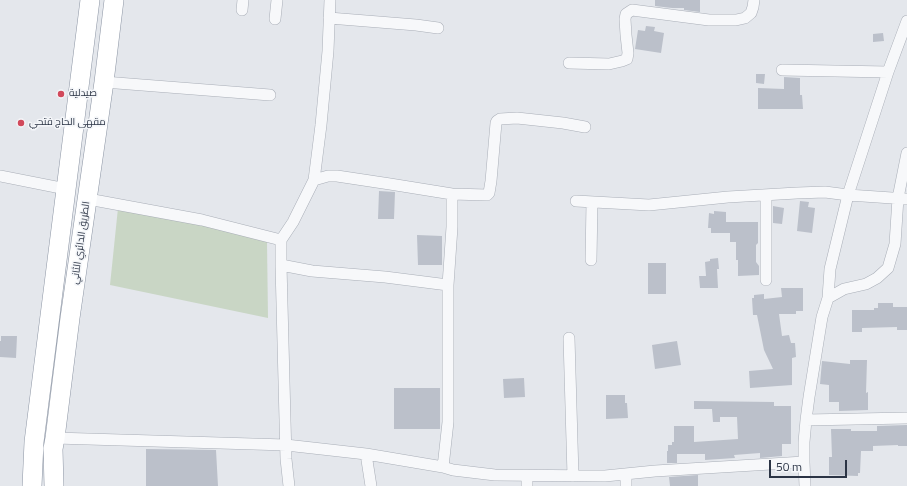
<!DOCTYPE html>
<meta charset="utf-8">
<style>
body{margin:0}
#map{position:relative;width:907px;height:486px;overflow:hidden;background:#e4e7ec;font-family:"Titillium Web",sans-serif}
canvas{display:block}
.scale{position:absolute;left:769px;top:460px;width:78px;height:18px;box-sizing:border-box;border:2px solid #2b3445;border-top:0;padding-left:5px;font-size:12px;line-height:14px;white-space:nowrap;color:#2b3445;-webkit-text-stroke:3px #f4f6f9;paint-order:stroke}
</style>
<div id="map">
<canvas width="907" height="486"></canvas>
<div class="scale">50 m</div>
</div>
<script>
const ctx = document.querySelector('canvas').getContext('2d');
ctx.lineJoin = 'round';
function paint(path, color) { ctx.fillStyle = color; ctx.fill(path, 'evenodd'); }
const shape = rows => new Path2D(rows.map(r => 'M' + r).join(''));
function stroke(path, color, width, dash) { ctx.strokeStyle = color; ctx.lineWidth = width; ctx.lineCap = dash ? 'butt' : 'round'; ctx.setLineDash(dash || []); ctx.stroke(path); }
function drawText(font, color, halo, rows, align = 'center') {
  ctx.font = font + ' "Titillium Web",Cairo,sans-serif'; ctx.lineWidth = 3; ctx.setLineDash([]); ctx.textBaseline = 'middle'; ctx.strokeStyle = halo; ctx.fillStyle = color; for (const [text, x, y, turn = 0] of rows) {
    ctx.save(); ctx.translate(x, y); ctx.rotate((+turn || 0) * Math.PI / 180); ctx.textAlign = isNaN(turn) ? turn : align; if (halo) ctx.strokeText(text, 0, 0); ctx.fillText(text, 0, 0); ctx.restore();
  }
}
paint(shape([
 [118,208,263,237,267,242,268,318,110,285]
]), '#c9d6c5');
paint(shape([
 [655,0,700,0,700,12,684,10,684,8,672,8,655,6],
 [646,26,655,27,654,31,664,33,661,53,635,49,638,30,645,31],
 [883,33,884,41,873,42,873,34],
 [756,74,765,74,764,84,756,83],
 [784,77,800,78,800,95,802,95,803,109,758,109,758,88,784,89],
 [379,191,395,192,394,219,378,219],
 [800,201,809,202,808,207,815,208,812,233,797,231],
 [773,206,784,208,782,224,773,223],
 [714,211,726,212,726,222,758,222,758,243,756,245,756,262,759,266,759,275,738,276,738,260,736,260,736,242,730,242,730,233,711,233,711,228,708,228,709,213,714,214],
 [417,235,442,236,442,265,418,265],
 [718,258,719,269,717,269,718,288,700,288,699,276,706,276,705,262,710,261,710,259],
 [648,263,666,263,666,294,648,294],
 [781,288,803,288,803,311,796,311,796,314,779,314,782,336,789,335,791,343,795,343,796,357,792,358,792,385,750,388,749,371,773,369,764,350,757,315,753,315,752,298,754,298,754,295,764,294,764,299,782,297],
 [878,303,893,303,893,307,907,307,907,330,897,330,897,327,862,328,862,332,852,332,852,310,874,310,874,308,878,308],
 [1,336,17,336,16,358,0,357,0,341,1,341],
 [677,341,681,365,655,369,652,345],
 [850,360,867,360,866,393,868,392,868,410,839,411,839,402,829,402,829,385,820,384,822,361,850,364],
 [524,378,525,397,504,398,503,379],
 [394,388,440,388,440,429,394,429],
 [606,395,625,395,625,403,627,403,628,418,606,419],
 [694,401,774,402,774,406,791,406,791,444,782,444,782,456,760,458,760,453,734,455,735,458,705,460,705,454,677,454,677,463,667,463,667,451,668,451,668,445,672,445,672,442,674,442,674,426,694,426,694,442,738,439,737,417,720,417,720,422,713,422,712,409,694,409],
 [907,425,907,446,898,446,898,445,873,446,873,451,861,451,860,473,858,473,858,476,829,475,829,457,832,457,831,429,851,429,851,431,877,431,877,426],
 [146,449,216,450,218,486,146,486],
 [698,475,698,486,670,486,669,477]
]), '#bbc0ca');
const minor = shape([
 [242,10,243,0],
 [329,18,416,25,438,28],
 [275,19,277,0],
 [569,63,609,64,622,61,627,59,628,53,626,35,625,19,626,14,632,10,709,20,736,20,745,18,751,13,753,7,754,0],
 [782,70,888,72],
 [104,82,270,95],
 [907,153,898,198,895,244,888,268,877,278,866,284,844,289,828,298,822,317,809,397,806,420,907,418],
 [0,176,66,189],
 [314,180,321,125,328,51,330,0],
 [452,194,452,227,448,285,448,422,443,467,453,470,495,475,605,476,655,471,804,462,804,442,806,420],
 [766,195,766,280],
 [88,199,202,220,281,240],
 [576,201,649,205,728,197,797,193,825,192,848,195,907,199],
 [591,260,592,202],
 [281,265,312,271,385,277,448,285],
 [828,298,830,269,848,195,888,72,907,21],
 [569,338,573,476],
 [55,438,286,445,366,454,443,467],
 [366,454,371,486],
 [804,462,805,486],
 [527,476,527,486],
 [289,486,286,459,281,265,281,240,293,222,314,180,328,176,337,176,390,184,452,194,487,195,489,193,491,181,496,123,497,121,500,119,517,118,563,123,585,127],
 [626,486,626,474]
]);
const trunk = shape([
 [32,486,34,442,90,0],
 [54,486,53,449,55,438,70,318,104,82,114,0]
]);
stroke(minor, '#a9aeb7', 12);
stroke(trunk, '#8b94a3', 20);
stroke(minor, '#f7f8fa', 11);
stroke(trunk, '#fff', 19);
for (const [x, y, r, color] of [
 [61,94,4,"#d1495b"],
 [21,123,4,"#d1495b"]
]) { const dot = new Path2D(); dot.arc(x, y, r, 0, 2 * Math.PI); ctx.fillStyle = color; ctx.fill(dot); stroke(dot, '#f4f6f9', 1.5); }
drawText('10px', '#2b3445', '#f4f6f9', [
 ["صيدلية",69,94],
 ["مقهى الحاج فتحي",29,123]
], 'left');
drawText('10px', '#2b3445', '#f4f6f9', [
 ["الطريق الدائري الثاني",81,243,-82]
]);
</script>
